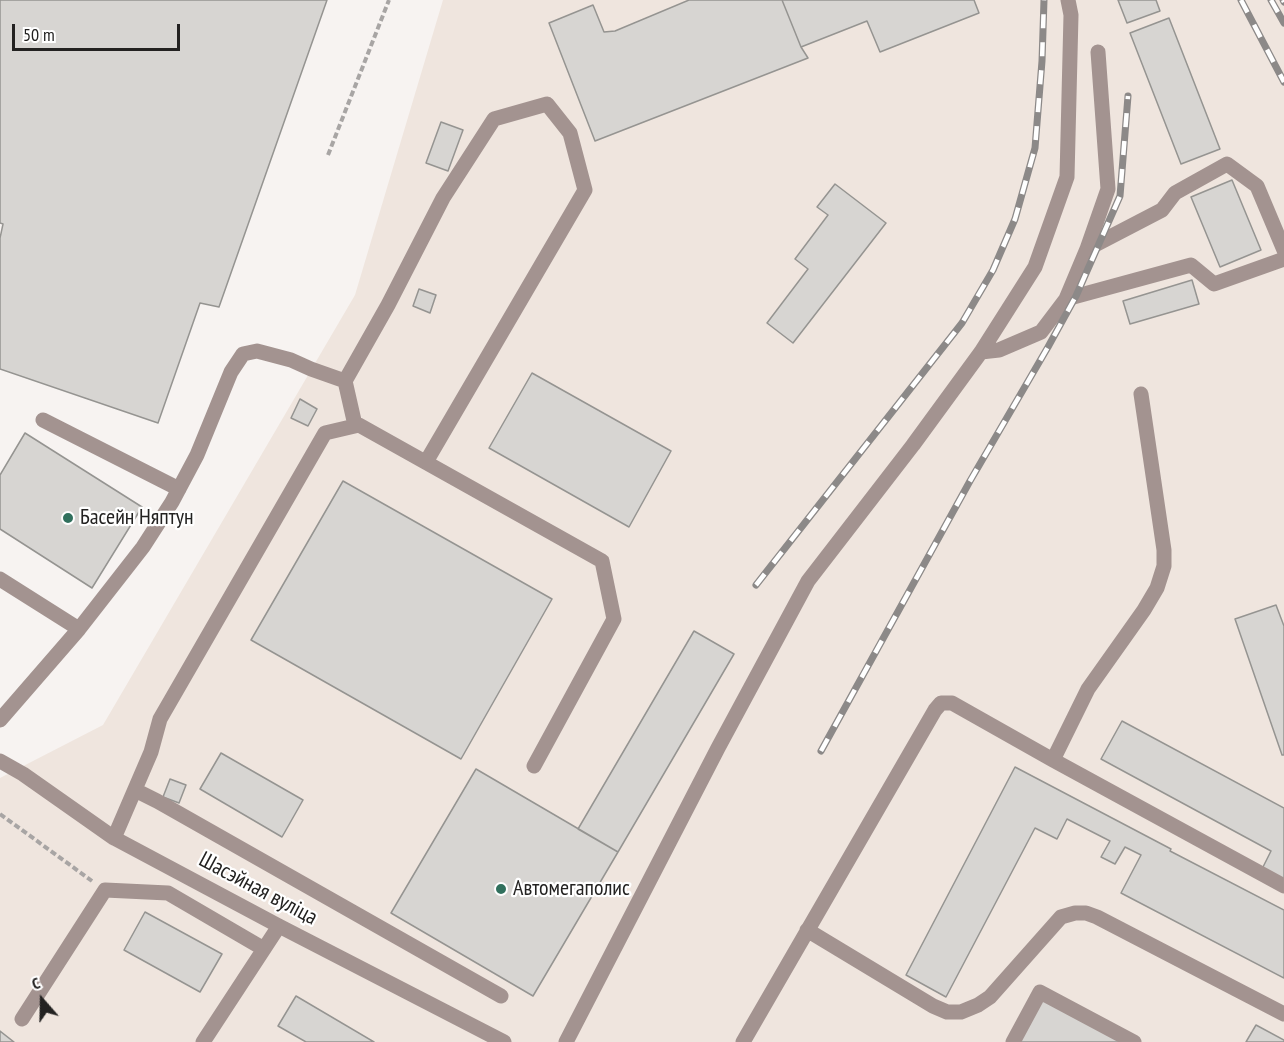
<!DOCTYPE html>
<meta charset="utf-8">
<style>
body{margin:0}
#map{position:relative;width:1284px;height:1042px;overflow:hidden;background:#f7f3f1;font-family:"PT Sans Narrow",sans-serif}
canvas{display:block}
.north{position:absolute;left:12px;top:970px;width:60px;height:60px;-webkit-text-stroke:4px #fff;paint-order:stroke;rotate:340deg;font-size:16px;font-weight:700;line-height:24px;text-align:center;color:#232221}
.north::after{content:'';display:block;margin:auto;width:21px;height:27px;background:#232221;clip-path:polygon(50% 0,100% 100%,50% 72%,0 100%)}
.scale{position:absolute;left:12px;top:24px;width:168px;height:27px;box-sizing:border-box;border:3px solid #232221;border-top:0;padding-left:8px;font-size:18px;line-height:21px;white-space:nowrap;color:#232221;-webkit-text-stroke:4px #fff;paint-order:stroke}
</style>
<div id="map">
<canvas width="1284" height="1042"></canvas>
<div class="north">С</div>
<div class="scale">50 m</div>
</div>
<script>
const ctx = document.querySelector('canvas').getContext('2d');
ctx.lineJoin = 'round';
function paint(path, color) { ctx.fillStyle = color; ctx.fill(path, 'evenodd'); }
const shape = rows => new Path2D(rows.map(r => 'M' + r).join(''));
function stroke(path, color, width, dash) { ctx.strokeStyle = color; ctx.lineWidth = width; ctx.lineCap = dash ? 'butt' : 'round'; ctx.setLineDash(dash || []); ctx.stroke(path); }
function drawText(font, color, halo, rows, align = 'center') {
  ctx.font = font + ' "PT Sans Narrow",sans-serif'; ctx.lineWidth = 4.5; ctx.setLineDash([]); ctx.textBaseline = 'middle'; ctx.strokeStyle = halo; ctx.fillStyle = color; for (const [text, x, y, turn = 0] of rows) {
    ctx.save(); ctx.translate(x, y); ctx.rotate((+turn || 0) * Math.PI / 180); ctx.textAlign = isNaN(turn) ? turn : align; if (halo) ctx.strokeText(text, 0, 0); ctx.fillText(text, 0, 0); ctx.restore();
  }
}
paint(shape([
 [443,0,1284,0,1284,1042,0,1042,0,778,103,725,355,295]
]), '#efe5de');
const building = shape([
 [0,0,327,0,219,307,200,303,158,423,0,369,0,238,3,224,0,223,0,0],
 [689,0,782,0,801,47,808,58,595,141,549,23,593,5,604,32,615,31,689,0],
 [782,0,974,0,979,13,880,52,867,21,801,47,782,0],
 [1118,0,1156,0,1160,11,1127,23,1118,0],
 [1169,18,1220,149,1181,164,1130,33,1169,18],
 [441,122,463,130,448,171,426,163,441,122],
 [1232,180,1261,250,1220,267,1191,197,1232,180],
 [835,184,886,223,793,343,767,323,808,269,795,259,828,215,817,207,835,184],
 [1192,280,1199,304,1130,324,1123,301,1192,280],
 [419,289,436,295,430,313,413,306,419,289],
 [532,373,671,451,629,527,489,448,532,373],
 [300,399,317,409,308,426,291,418,300,399],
 [25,433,142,507,92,588,0,529,0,475,25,433],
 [343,481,552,599,461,759,251,640,343,481],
 [1276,605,1284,626,1284,755,1282,755,1235,619,1276,605],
 [694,631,734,654,618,852,578,829,694,631],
 [1122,721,1284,808,1284,881,1262,869,1271,851,1101,759,1122,721],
 [221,753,303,800,282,837,200,789,221,753],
 [1015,767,1171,849,1170,851,1284,910,1284,978,1121,893,1141,855,1125,847,1115,864,1101,857,1110,841,1067,819,1057,839,1035,828,946,997,906,975,1015,767],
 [476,769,618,852,533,996,391,913,476,769],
 [170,779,186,785,179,803,163,797,170,779],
 [145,912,222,954,200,992,124,950,145,912],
 [296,996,374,1042,306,1042,278,1026,296,996],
 [1041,999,1122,1042,1018,1042,1041,999],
 [1256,1025,1284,1040,1284,1042,1246,1042,1256,1025],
 [0,1031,14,1042,0,1042,0,1031]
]);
paint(building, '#d7d5d2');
stroke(building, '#959491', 1.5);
stroke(shape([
 [328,155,389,0],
 [0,814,92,881]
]), '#a8a5a4', 4, [6, 3]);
stroke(shape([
 [1098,52,1108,189,1087,249,1162,210,1175,193,1227,164,1257,186,1284,250],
 [1066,299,1087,249],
 [981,352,999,350,1041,332,1066,299,1191,265,1214,284,1284,259],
 [345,381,355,425],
 [43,420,179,489],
 [0,579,79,629],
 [0,720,79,629,143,547,172,502,197,455,231,372,243,354,257,351,291,360,311,369,345,381,388,305,443,198,494,119,547,104,570,133,585,190,426,462],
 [1053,760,1088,689,1144,610,1157,588,1164,566,1164,550,1141,394],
 [0,761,23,774,114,838,279,926,504,1042],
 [135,790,157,801,501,996],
 [114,838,151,752,160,719,325,433,359,425,602,561,614,619,534,766],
 [807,930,933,1006,947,1012,961,1012,978,1005,990,997,1061,917,1075,913,1086,913,1097,917,1284,1014],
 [22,1019,105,890,168,893,264,949],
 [203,1042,279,926],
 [566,1042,718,748,808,581,913,445,981,352,1035,267,1067,177,1071,15,1068,0],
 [743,1042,935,710,941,703,952,703,1053,760,1284,886],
 [1013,1042,1040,992,1134,1042]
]), '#a39390', 15);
const rail = shape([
 [1241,0,1284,82],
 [1271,0,1284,23],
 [1283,0,1284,2],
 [756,585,962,323,993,270,1015,219,1035,148,1042,61,1044,0],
 [821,751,970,481,1048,347,1076,296,1120,196,1128,96]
]);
stroke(rail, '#8c8988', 7);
stroke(rail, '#fff', 4.5, [14]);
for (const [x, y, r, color] of [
 [68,518,6,"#31705d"],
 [501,889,6,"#31705d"]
]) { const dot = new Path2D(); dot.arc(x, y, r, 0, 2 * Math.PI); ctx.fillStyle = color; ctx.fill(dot); stroke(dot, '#fff', 2); }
drawText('22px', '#232221', '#fff', [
 ["Басейн Няптун",80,518],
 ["Автомегаполис",513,889]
], 'left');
drawText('22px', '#232221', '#fff', [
 ["Шасэйная вуліца",258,889,28]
]);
</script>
